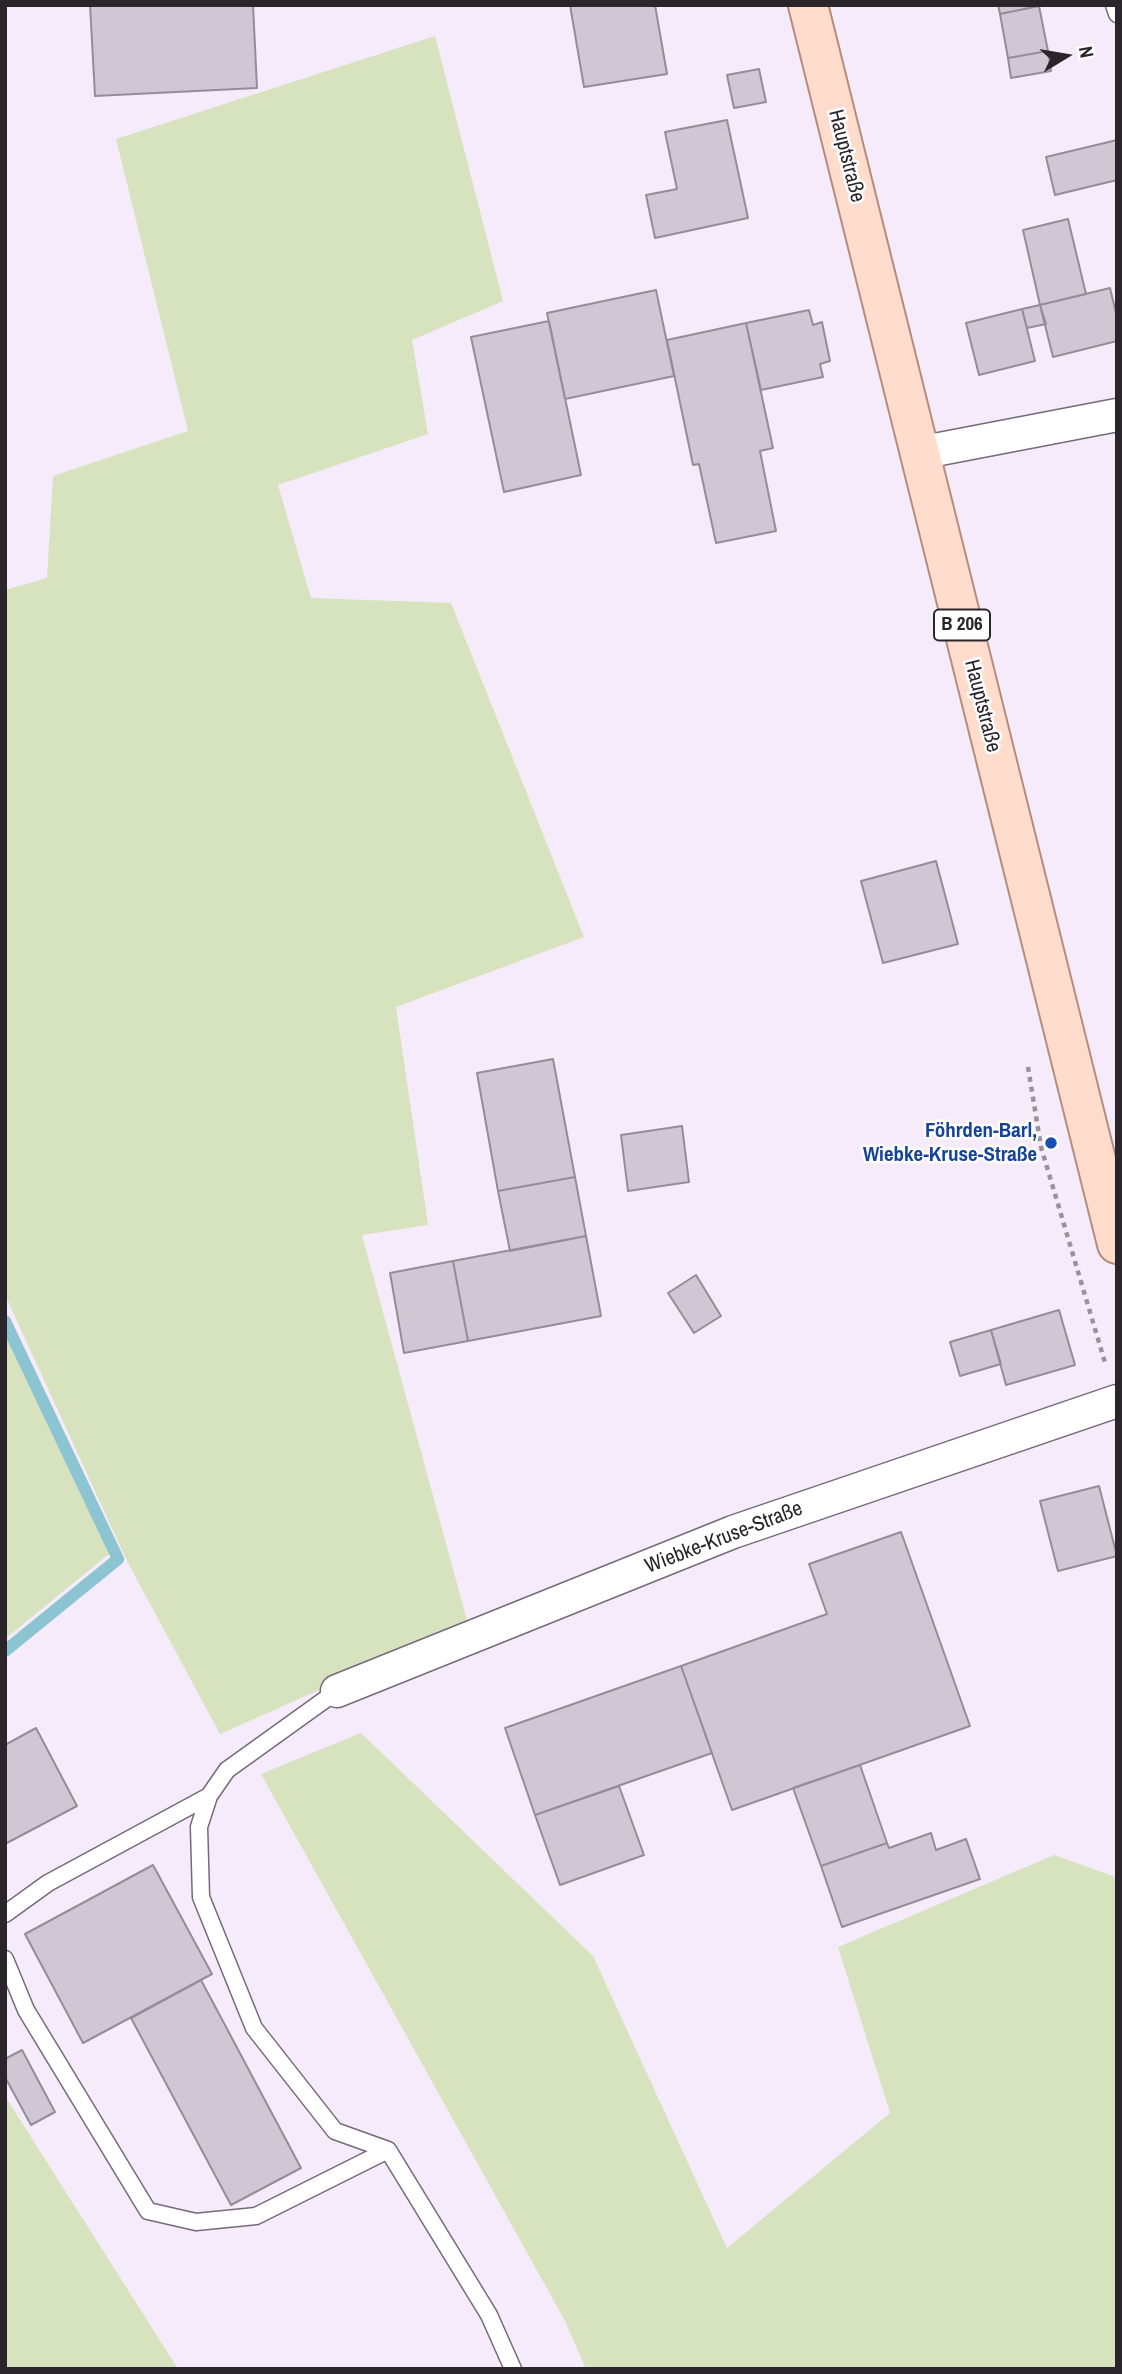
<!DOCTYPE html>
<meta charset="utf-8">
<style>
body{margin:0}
#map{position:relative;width:1122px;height:2374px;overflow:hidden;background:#f6ebfa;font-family:"Archivo Narrow",sans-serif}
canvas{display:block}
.frame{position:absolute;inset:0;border:7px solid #29252b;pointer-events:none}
.north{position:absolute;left:1031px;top:21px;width:70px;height:70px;-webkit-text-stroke:5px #fff;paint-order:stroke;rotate:79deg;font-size:19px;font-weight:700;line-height:28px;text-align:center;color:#29252b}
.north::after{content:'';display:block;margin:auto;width:24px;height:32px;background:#29252b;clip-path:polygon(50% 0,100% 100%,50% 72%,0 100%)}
</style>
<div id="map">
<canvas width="1122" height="2374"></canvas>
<div class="frame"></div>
<div class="north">N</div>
</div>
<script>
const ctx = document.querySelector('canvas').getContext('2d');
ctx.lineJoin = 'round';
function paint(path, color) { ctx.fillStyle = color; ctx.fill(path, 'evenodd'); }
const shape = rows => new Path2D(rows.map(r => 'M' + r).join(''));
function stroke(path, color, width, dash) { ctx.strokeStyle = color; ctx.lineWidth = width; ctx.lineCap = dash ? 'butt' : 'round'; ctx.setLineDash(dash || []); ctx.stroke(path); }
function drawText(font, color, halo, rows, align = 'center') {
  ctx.font = font + ' "Archivo Narrow",sans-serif'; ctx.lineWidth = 5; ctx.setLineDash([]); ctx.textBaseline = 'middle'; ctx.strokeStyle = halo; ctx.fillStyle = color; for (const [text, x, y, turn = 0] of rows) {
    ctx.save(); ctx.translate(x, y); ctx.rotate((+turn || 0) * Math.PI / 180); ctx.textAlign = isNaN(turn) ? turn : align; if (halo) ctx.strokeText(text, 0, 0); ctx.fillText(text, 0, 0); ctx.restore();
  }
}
paint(shape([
 [435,36,503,301,412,340,428,434,278,485,311,598,451,603,584,937,396,1007,428,1225,362,1235,468,1624,220,1734,127,1561,5,1295,5,590,47,578,53,476,188,431,116,139],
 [5,1331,110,1553,5,1639],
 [361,1733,593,1956,727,2248,890,2113,838,1947,1054,1855,1113,1876,1117,1881,1117,2369,586,2369,565,2321,261,1774],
 [5,2096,178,2369,5,2369]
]), '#d7e3bf');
stroke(shape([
 [5,1321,118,1559,5,1651]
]), '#8cc5d1', 12);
const building = shape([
 [90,5,253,5,257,88,95,96,90,5],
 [570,5,655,5,667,74,584,87,570,5],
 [998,5,1039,5,1039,6,1000,14,998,5],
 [1039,6,1048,51,1008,58,1000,14,1039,6],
 [1048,51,1051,71,1011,78,1008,58,1048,51],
 [759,69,766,102,734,108,727,75,759,69],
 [727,120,748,218,655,238,646,195,677,189,665,132,727,120],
 [1117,140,1117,180,1055,195,1046,157,1117,140],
 [1068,219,1086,294,1040,305,1023,230,1068,219],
 [1110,288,1117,317,1117,341,1053,357,1040,305,1110,288],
 [656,290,674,376,565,399,547,313,656,290],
 [1040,305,1046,324,1027,328,1022,309,1040,305],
 [1022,309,1035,361,979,375,966,323,1022,309],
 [809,310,813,325,822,322,830,361,820,364,823,377,761,390,746,323,809,310],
 [549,321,581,475,504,492,471,337,549,321],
 [746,323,773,448,760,451,776,531,716,543,699,464,693,465,667,340,746,323],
 [936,861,958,944,883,963,861,881,936,861],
 [553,1059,575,1177,498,1191,477,1073,553,1059],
 [682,1126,689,1182,628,1191,621,1135,682,1126],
 [575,1177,586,1236,510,1251,498,1191,575,1177],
 [586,1236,601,1316,468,1341,453,1261,586,1236],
 [453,1261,468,1341,404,1353,390,1273,453,1261],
 [696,1275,721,1316,694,1333,668,1293,696,1275],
 [1059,1310,1075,1365,1006,1385,991,1330,1059,1310],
 [991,1330,1001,1364,960,1376,950,1342,991,1330],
 [1099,1486,1117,1556,1058,1571,1040,1501,1099,1486],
 [901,1532,970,1726,732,1810,681,1666,827,1614,809,1564,901,1532],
 [681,1666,712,1753,535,1815,505,1728,681,1666],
 [36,1728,77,1806,5,1844,5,1745,36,1728],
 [860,1765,887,1843,821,1866,793,1788,860,1765],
 [619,1786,644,1855,560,1885,535,1815,619,1786],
 [931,1833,936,1850,966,1839,980,1879,842,1927,821,1866,887,1843,889,1848,931,1833],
 [153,1865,212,1974,83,2043,25,1934,153,1865],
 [201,1980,301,2168,231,2205,131,2018,201,1980],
 [22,2050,55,2112,31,2125,5,2077,5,2059,22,2050]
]);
paint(building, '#d0c6d4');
stroke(building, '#968c99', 2);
const lane = shape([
 [1114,5,1117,14],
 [337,1691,227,1770,209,1796,199,1827,201,1897,254,2028,335,2131,388,2150,489,2315,513,2369],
 [5,1914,48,1883,209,1796],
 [5,1959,26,2010,148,2211,196,2222,256,2216,388,2150]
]);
const street = shape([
 [919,453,1117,415],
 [337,1691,733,1532,1117,1401]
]);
const primary = shape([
 [808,5,1117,1244]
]);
stroke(lane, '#756b78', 19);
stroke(street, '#756b78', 35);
stroke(primary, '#b48d7e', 42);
stroke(shape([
 [1028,1067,1041,1147,1106,1366]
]), '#99919c', 4.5, [5, 5]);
stroke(lane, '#fff', 16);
stroke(street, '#fff', 32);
stroke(primary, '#ffdccc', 38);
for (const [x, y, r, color] of [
 [1051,1143,7,"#1a4fb4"]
]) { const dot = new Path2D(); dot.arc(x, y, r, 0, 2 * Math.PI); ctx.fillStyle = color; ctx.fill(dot); stroke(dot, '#fff', 2.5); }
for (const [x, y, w] of [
 [962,625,56]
]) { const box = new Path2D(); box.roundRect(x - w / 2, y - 15.5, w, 31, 5); ctx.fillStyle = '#fff'; ctx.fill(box); stroke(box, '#29252b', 2); }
drawText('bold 19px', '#29252b', null, [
 ["B 206",962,625]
]);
drawText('21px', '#29252b', '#fff', [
 ["Hauptstraße",846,156,76],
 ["Hauptstraße",982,706,76],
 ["Wiebke-Kruse-Straße",724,1538,-21]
]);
drawText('bold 21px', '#164399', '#fff', [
 ["Föhrden-Barl,",1037,1131],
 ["Wiebke-Kruse-Straße",1037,1155]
], 'right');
</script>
